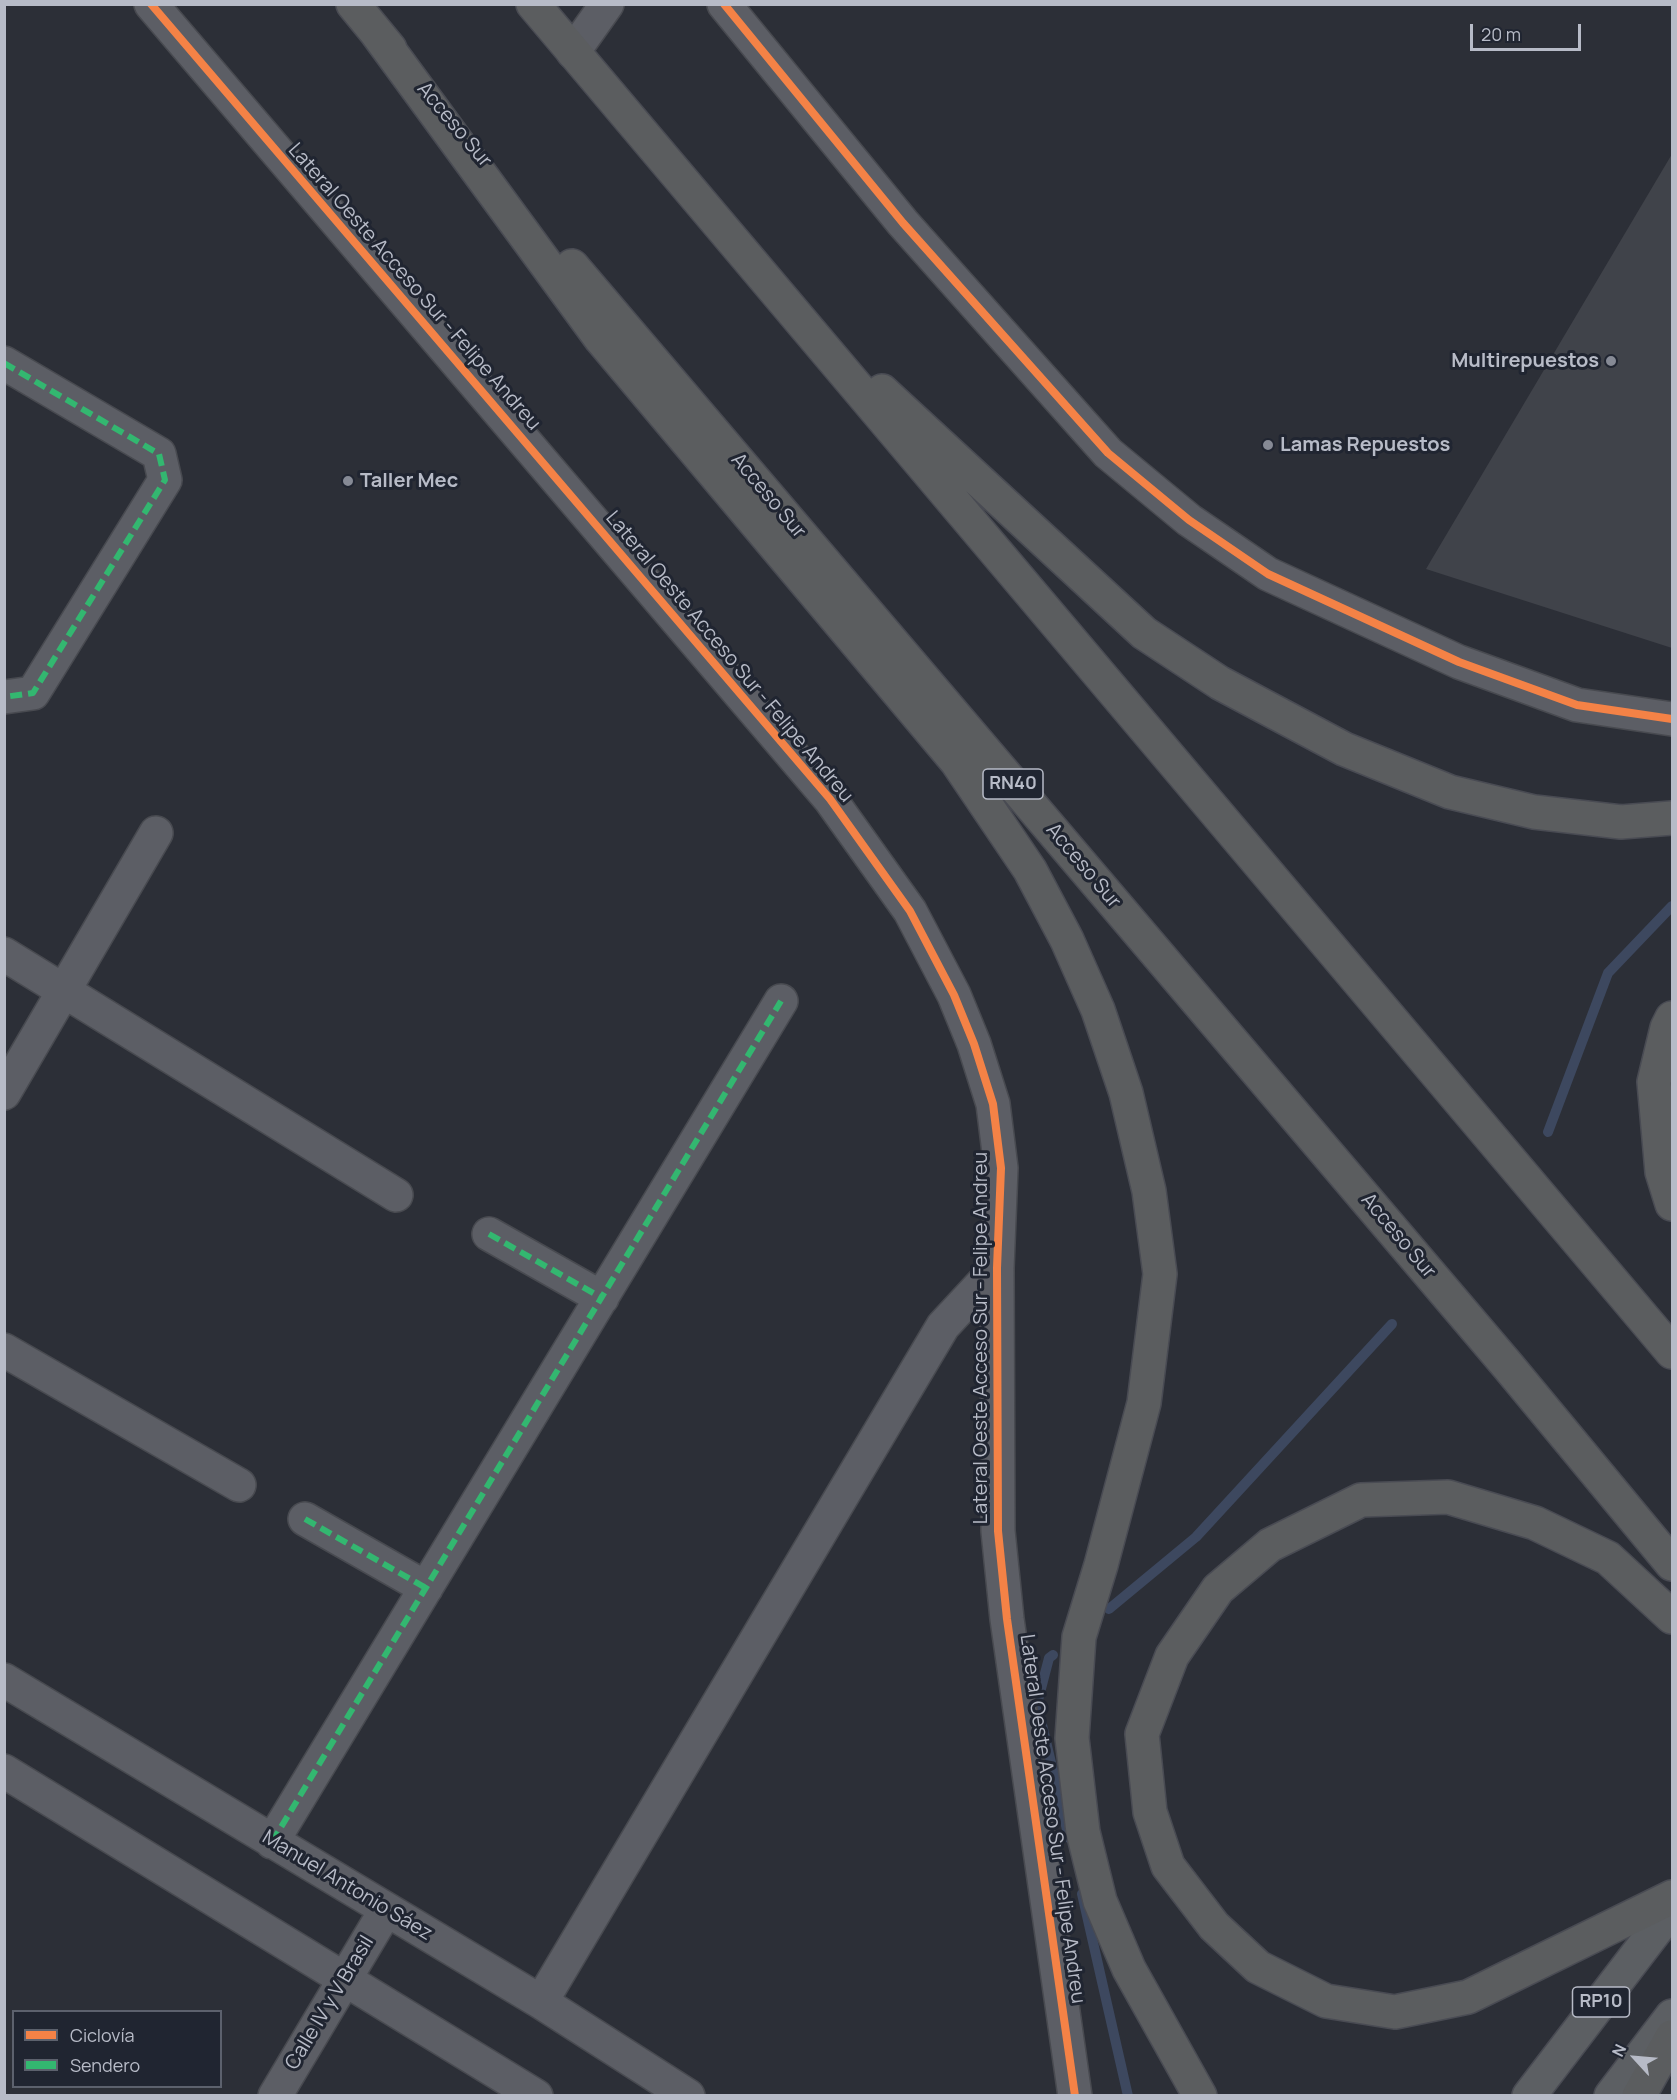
<!DOCTYPE html>
<meta charset="utf-8">
<style>
body{margin:0}
#map{position:relative;width:1677px;height:2100px;overflow:hidden;background:#2c2f37;font-family:Manrope,sans-serif}
canvas{display:block}
.frame{position:absolute;inset:0;border:6px solid #b7bbc7;pointer-events:none}
.legend{position:absolute;left:12px;top:2010px;width:210px;height:78px;box-sizing:border-box;background:#202531;border:2px solid #5c616d;margin:0;padding:8px 10px;list-style:none;font-size:18px;color:#b7bbc7}
.legend li{display:flex;align-items:center;gap:12px;height:30px}
.legend b{width:30px;border:2px solid #5c616d}
.north{position:absolute;left:1605px;top:2028px;width:60px;height:60px;-webkit-text-stroke:4px #202531;paint-order:stroke;rotate:296deg;font-size:16px;font-weight:700;line-height:24px;text-align:center;color:#b7bbc7}
.north::after{content:'';display:block;margin:auto;width:21px;height:27px;background:#b7bbc7;clip-path:polygon(50% 0,100% 100%,50% 72%,0 100%)}
.scale{position:absolute;left:1470px;top:24px;width:111px;height:27px;box-sizing:border-box;border:3px solid #b7bbc7;border-top:0;padding-left:8px;font-size:18px;line-height:21px;white-space:nowrap;color:#b7bbc7;-webkit-text-stroke:4px #202531;paint-order:stroke}
</style>
<div id="map">
<canvas width="1677" height="2100"></canvas>
<div class="frame"></div>
<ul class="legend">
<li><b style="height:8px;background:#f48246"></b>Ciclovía</li>
<li><b style="height:8px;background:#33b770"></b>Sendero</li>
</ul>
<div class="north">N</div>
<div class="scale">20 m</div>
</div>
<script>
const ctx = document.querySelector('canvas').getContext('2d');
ctx.lineJoin = 'round';
const shape = rows => new Path2D(rows.map(r => 'M' + r).join(''));
function stroke(path, color, width, dash) { ctx.strokeStyle = color; ctx.lineWidth = width; ctx.lineCap = dash ? 'butt' : 'round'; ctx.setLineDash(dash || []); ctx.stroke(path); }
function paint(path, color) { ctx.fillStyle = color; ctx.fill(path, 'evenodd'); }
function drawText(font, color, halo, rows, align = 'center') {
  ctx.font = font + ' Manrope,sans-serif'; ctx.lineWidth = 6; ctx.setLineDash([]); ctx.textBaseline = 'middle'; ctx.strokeStyle = halo; ctx.fillStyle = color; for (const [text, x, y, turn = 0] of rows) {
    ctx.save(); ctx.translate(x, y); ctx.rotate((+turn || 0) * Math.PI / 180); ctx.textAlign = isNaN(turn) ? turn : align; if (halo) ctx.strokeText(text, 0, 0); ctx.fillText(text, 0, 0); ctx.restore();
  }
}
stroke(shape([
 [1548,1132,1608,973,1672,906],
 [1109,1609,1196,1537,1392,1324],
 [1053,1655,1049,1658,1037,1704,1069,1838],
 [1082,1894,1128,2096]
]), '#3d485f', 10);
paint(shape([
 [1672,154,1672,648,1426,569]
]), '#40434a');
const minor = shape([
 [151,4,830,799,910,911,954,995,974,1044,993,1104,1001,1168,997,1268,998,1531,1007,1619,1075,2096],
 [724,4,903,223,1108,453,1189,520,1268,574,1459,662,1577,705,1672,719],
 [573,52,607,4],
 [4,363,159,454,165,480,33,693,4,697],
 [4,954,396,1195],
 [4,1093,156,833],
 [489,1234,602,1298],
 [4,1350,239,1485],
 [305,1519,426,1588],
 [4,1680,541,2002,688,2096],
 [4,1771,536,2096],
 [272,1842,781,1001],
 [541,2002,943,1326,997,1268],
 [275,2096,386,1910]
]);
const trunk = shape([
 [1529,2096,1672,1909],
 [1611,2096,1672,2016]
]);
const motorway = shape([
 [353,4,390,49],
 [533,4,1672,1352],
 [376,32,601,339,957,762,1030,870,1067,940,1098,1010,1126,1093,1149,1191,1160,1274,1144,1403,1101,1565,1079,1637,1072,1738,1083,1832,1100,1901,1129,1969,1200,2096],
 [572,266,1508,1366,1672,1564],
 [882,391,1144,633,1220,683,1344,749,1450,792,1534,812,1621,822,1672,818],
 [1672,1018,1667,1028,1654,1082,1662,1172,1672,1204],
 [1672,1617,1608,1558,1535,1523,1448,1497,1361,1500,1270,1545,1218,1589,1172,1656,1142,1734,1150,1812,1168,1866,1214,1926,1258,1967,1326,2001,1395,2012,1468,1997,1672,1897],
 [1639,2096,1672,2037]
]);
stroke(minor, '#484a50', 36);
stroke(trunk, '#494b53', 36);
stroke(motorway, '#494b53', 36);
stroke(minor, '#5c5e65', 33);
stroke(trunk, '#5c5f63', 33);
stroke(motorway, '#5b5d5f', 33);
stroke(shape([
 [4,363,159,454,165,480,33,693,4,697],
 [489,1234,602,1298],
 [305,1519,426,1588],
 [272,1842,781,1001]
]), '#33b770', 6, [12, 6]);
stroke(shape([
 [151,4,830,799,910,911,954,995,974,1044,993,1104,1001,1168,997,1268,998,1531,1007,1619,1075,2096],
 [724,4,903,223,1108,453,1189,520,1268,574,1459,662,1577,705,1672,719]
]), '#f48246', 8);
for (const [x, y, r, color] of [
 [1611,361,6,"#868a95"],
 [1268,445,6,"#868a95"],
 [348,481,6,"#868a95"]
]) { const dot = new Path2D(); dot.arc(x, y, r, 0, 2 * Math.PI); ctx.fillStyle = color; ctx.fill(dot); stroke(dot, '#202531', 2); }
for (const [x, y, w] of [
 [1013,784,60],
 [1601,2002,57]
]) { const box = new Path2D(); box.roundRect(x - w / 2, y - 15, w, 30, 4.5); ctx.fillStyle = '#202531'; ctx.fill(box); stroke(box, '#b7bbc7', 1.5); }
drawText('bold 18px', '#b7bbc7', null, [
 ["RN40",1013,784],
 ["RP10",1601,2002]
]);
drawText('20px', '#b7bbc7', '#202531', [
 ["Acceso Sur",454,125,50],
 ["Lateral Oeste Acceso Sur - Felipe Andreu",414,287,49],
 ["Acceso Sur",768,496,50],
 ["Lateral Oeste Acceso Sur - Felipe Andreu",729,657,50],
 ["Acceso Sur",1083,866,50],
 ["Acceso Sur",1398,1236,50],
 ["Lateral Oeste Acceso Sur - Felipe Andreu",981,1338,-90],
 ["Lateral Oeste Acceso Sur - Felipe Andreu",1052,1819,82],
 ["Manuel Antonio Sáez",347,1886,31],
 ["Calle IV y V Brasil",330,2003,-59]
]);
drawText('bold 20px', '#b7bbc7', '#202531', [
 ["Multirepuestos",1599,361,"right"],
 ["Lamas Repuestos",1280,445],
 ["Taller Mec",360,481]
], 'left');
</script>
